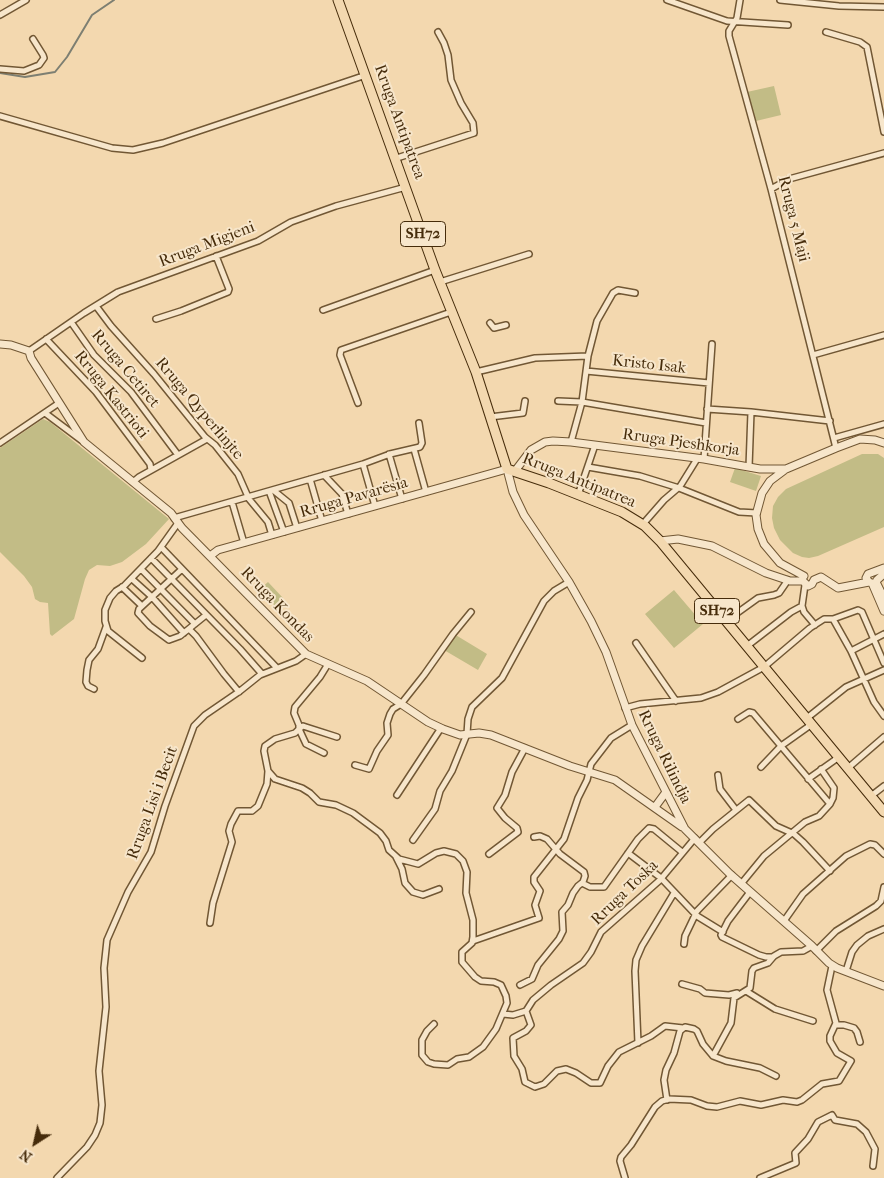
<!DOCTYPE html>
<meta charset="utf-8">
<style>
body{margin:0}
#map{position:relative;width:884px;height:1178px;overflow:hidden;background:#f3d8af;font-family:"IM FELL French Canon",serif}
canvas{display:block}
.north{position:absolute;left:10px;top:1118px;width:50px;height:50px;-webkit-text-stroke:4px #f7e6cb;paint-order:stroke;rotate:215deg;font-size:14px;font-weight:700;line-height:20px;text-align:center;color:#462c0b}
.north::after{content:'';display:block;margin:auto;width:18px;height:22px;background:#462c0b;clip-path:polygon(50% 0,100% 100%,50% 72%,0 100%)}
</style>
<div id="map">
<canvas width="884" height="1178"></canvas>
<div class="north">N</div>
</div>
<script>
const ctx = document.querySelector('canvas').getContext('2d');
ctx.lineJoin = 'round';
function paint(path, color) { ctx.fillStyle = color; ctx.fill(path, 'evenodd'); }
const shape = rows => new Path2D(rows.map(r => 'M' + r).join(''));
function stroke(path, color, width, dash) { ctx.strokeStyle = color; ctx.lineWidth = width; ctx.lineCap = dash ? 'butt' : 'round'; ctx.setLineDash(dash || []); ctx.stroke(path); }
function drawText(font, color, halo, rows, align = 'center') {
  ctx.font = font + ' "IM FELL French Canon",serif'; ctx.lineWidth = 4; ctx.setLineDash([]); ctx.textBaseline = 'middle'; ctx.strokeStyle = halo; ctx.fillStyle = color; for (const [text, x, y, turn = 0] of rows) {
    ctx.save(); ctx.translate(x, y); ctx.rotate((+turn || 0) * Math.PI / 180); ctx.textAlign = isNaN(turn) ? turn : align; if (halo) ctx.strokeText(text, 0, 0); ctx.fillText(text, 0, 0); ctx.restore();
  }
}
paint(shape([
 [774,86,781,115,756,121,747,92],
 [43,419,50,422,169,519,146,544,122,562,110,566,97,565,89,570,85,579,74,619,52,636,50,634,48,603,40,602,35,599,32,587,24,576,0,552,0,448],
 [862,454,878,454,884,458,884,527,818,556,809,558,802,557,793,553,780,540,774,528,772,518,773,506,778,497,786,489],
 [735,468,761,476,756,491,730,482],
 [268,582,283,598,275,606,259,590],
 [674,590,703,624,674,648,645,614],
 [454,634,487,654,478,670,444,650]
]), '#c2bc86');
stroke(shape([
 [0,73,25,77,55,72,67,57,92,15,114,0]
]), '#7d7f72', 2);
const minor = shape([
 [667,0,727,21,788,25],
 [740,0,737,18,729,31,729,36,771,189,836,448],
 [780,0,839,6,884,7],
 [0,15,26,0],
 [826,32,860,42,867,47,884,132],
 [0,69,24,71,39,65,44,58,43,55,33,39],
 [0,116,112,148,133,150,163,143,366,75],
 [394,159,474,133,473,123,461,103,451,80,448,55,444,43,438,32],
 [771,189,789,179,884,153],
 [440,282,529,254],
 [96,306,111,326,154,374,205,437,215,445,238,474,249,499,268,522,272,535],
 [323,310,435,270],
 [156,319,181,311,228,292,229,289,216,256],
 [71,322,94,355,131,392,178,455],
 [490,323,494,328,506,325],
 [46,339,96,392,150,464,151,470],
 [29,351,84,313,118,292,258,241,291,222,336,206,406,187],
 [813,355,884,335],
 [586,371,709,383],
 [476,372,535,358,588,356],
 [558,401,582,402,706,423],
 [358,403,340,355,341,350,451,312],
 [707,409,751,412],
 [45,413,81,440],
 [490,417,523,413,525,401],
 [834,438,884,424],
 [571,442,582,402,588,356,597,321,613,293,618,290,635,293],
 [0,443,59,403],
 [414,449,426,492],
 [389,454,402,499],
 [704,459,712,344],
 [363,464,375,506],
 [588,467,640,476,679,488,739,512,757,513],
 [749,467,751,412,830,421],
 [324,475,342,494,348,514],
 [310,479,322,521],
 [133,482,139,477,207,439],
 [679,488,697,459],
 [273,490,289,503,297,528],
 [269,491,284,532],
 [578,495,595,445],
 [232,502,244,543],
 [174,518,363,464,390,454,420,447,422,443,419,423],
 [643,524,664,500,678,488],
 [161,547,277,668],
 [151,558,240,649,262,674],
 [141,569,195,624],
 [182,569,139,609,138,613,150,626,169,640,180,636,206,615],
 [132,579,152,597,184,633],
 [805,585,802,606,804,612,815,625],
 [122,587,142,606],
 [833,619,851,651,874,702,884,716],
 [726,621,758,598,774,595,779,593,788,580],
 [189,629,196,636,224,674,239,692],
 [636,643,676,701],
 [747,646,791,612,802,606],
 [851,651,884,634],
 [142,658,108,631,105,621,105,610,110,598,116,591,124,586,158,551,178,523],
 [328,664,320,677,295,707,294,713,299,725,299,729,295,733,275,739,265,746,264,751,268,771,275,779,302,788,310,793,319,802,336,805,353,813,380,833,386,841,389,850,399,859,418,864,436,853,444,851,456,854,463,861,467,872,466,893,473,920,473,937,472,943,462,952,462,962,475,977,481,981,494,982,501,985,506,996,507,1003,496,1029,483,1047,469,1057,457,1059,448,1065,434,1064,428,1062,422,1055,422,1040,427,1031,434,1024],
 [94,689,88,686,86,682,87,670,89,660,98,649,106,627],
 [625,708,640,704,701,698,718,692,764,667,810,628,824,619,833,619,858,610,862,612,884,663],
 [807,718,846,687,884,670],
 [738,719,749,712,753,713,830,804],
 [324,753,306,744,299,729,303,726,306,727,337,737],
 [355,765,369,769,377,751,388,735,387,723,390,714,393,709,401,704,424,675,453,634,471,612],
 [761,767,781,746,812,724],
 [848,768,884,737],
 [718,775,720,789,736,810],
 [808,779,839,757],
 [397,795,441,728],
 [871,796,884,786],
 [413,840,435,809,440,791,452,771,467,734,468,719,472,707,502,678,544,601,554,591,569,582],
 [699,843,713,829,749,800,776,826,794,834,803,842,830,871],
 [628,853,661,878,697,916,723,932],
 [489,854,518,832,517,828,505,818,497,808,505,795,512,772,525,748],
 [396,857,402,869,405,883,413,892,423,895,439,889],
 [582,883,590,887,604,887,638,839,649,828,654,829,682,852],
 [741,884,764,856,805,822,819,816,830,804,833,798,834,788,821,769],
 [750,892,728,921,721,935,722,937,759,955,766,957,773,957],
 [784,921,803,894,846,856,870,844,875,845,884,854],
 [210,923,213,903,232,842,229,831,231,824,238,811,252,811,258,806,267,784,268,771],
 [473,941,539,918,535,905,540,891,534,882,534,877,564,839,578,798,587,780,591,764,611,738,632,725],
 [684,944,685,936,697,911,732,875],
 [816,951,836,931,876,906,881,901,884,887],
 [846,971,852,952,857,945,868,936,884,929],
 [682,984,700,989,705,993,729,995,737,993],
 [520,985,532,979,538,965,559,939,563,931,562,912,568,905,573,893,578,886,583,882,585,876,584,872,560,854,547,839,540,836,534,837],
 [746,991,775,1009,813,1021],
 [526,1011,531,1025,526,1031,513,1038,514,1056,522,1069,525,1082,535,1087,544,1084,557,1071,566,1069,576,1073,591,1083,600,1083,608,1066,619,1052,651,1036,665,1026,683,1028],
 [503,1014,513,1015,526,1011,533,1000,551,985,583,963,591,952,601,932,660,880,695,838],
 [836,1025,844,1025,854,1028,857,1032,860,1042],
 [638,1043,635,971,636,960,642,946,674,893],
 [713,1056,731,1023,734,998,750,988,752,971,754,968,768,963,774,956,781,952,803,951,812,946],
 [667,1100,664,1080,666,1070,674,1053,680,1031,685,1027,694,1029,697,1031,703,1044,713,1056,726,1061,760,1068,776,1076],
 [57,1178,87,1147,95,1135,100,1123,102,1105,99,1071,106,1007,104,968,107,940,128,892,151,852,165,806,194,726,205,715,240,691,260,675,296,661,306,654],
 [625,1178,620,1161,621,1157,631,1145,655,1107,662,1101,669,1099,691,1100,707,1106,717,1107,740,1101,761,1105,783,1100,797,1102,802,1100,822,1084,839,1081,851,1061,837,1053,830,1041,830,1036,836,1023,827,990,832,966],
 [760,1178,796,1163,795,1153,808,1139,818,1122,832,1115,835,1120,857,1124,866,1132,875,1149,873,1166]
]);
const tertiary = shape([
 [0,344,11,345,29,351,31,358,84,442,171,513,182,528,306,654,367,681,428,722,443,729,460,735,479,733,491,735,570,766,615,780,682,827],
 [515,471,531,450,545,442,553,441,571,442,704,459,760,469,786,469],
 [660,541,678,539,712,546,766,573,790,581,803,581,808,586,812,584,814,580,821,577,838,588,869,582],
 [210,556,218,550,507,469,513,492,524,515,569,582,591,621,606,652,632,725,685,829,730,874,812,946,829,963,837,968,884,986],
 [884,568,868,574,866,578,869,582,872,583,884,611],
 [804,576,780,563,764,544,758,529,756,515,762,493,770,481,786,469,836,448,860,439,875,440,884,443],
 [877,580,884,574],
 [876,582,884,598],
 [655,807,666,792]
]);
const primary = shape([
 [338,0,435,270,476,372,507,469,549,483,622,512,645,526,660,541,884,812]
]);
stroke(minor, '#715734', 8);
stroke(tertiary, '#715734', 9);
stroke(primary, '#462c0b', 11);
stroke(minor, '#f7e6cb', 5);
stroke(tertiary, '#f7e6cb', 7);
stroke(primary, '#f3d8af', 9);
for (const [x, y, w] of [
 [423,234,45],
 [717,611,45]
]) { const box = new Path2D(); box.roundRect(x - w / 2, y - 12.5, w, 25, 4); ctx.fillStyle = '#f7e6cb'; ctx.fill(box); stroke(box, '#462c0b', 1); }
drawText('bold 15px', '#462c0b', null, [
 ["SH72",423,234],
 ["SH72",717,611]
]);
drawText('16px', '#462c0b', '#f7e6cb', [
 ["Rruga Antipatrea",399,122,70],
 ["Rruga 5 Maji",793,219,76],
 ["Rruga Migjeni",207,245,-21],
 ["Kristo Isak",649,365,6],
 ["Rruga Cetiret",125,369,50],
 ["Rruga Kastrioti",111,395,51],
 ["Rruga Qyperlinjte",199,409,50],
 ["Rruga Pjeshkorja",681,443,8],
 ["Rruga Antipatrea",579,481,22],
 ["Rruga Pavarësia",354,498,-16],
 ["Rruga Kondas",277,605,46],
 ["Rruga Rilindja",664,757,64],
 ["Rruga Lisi i Becit",153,803,-70],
 ["Rruga Toska",625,893,-44]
]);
</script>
